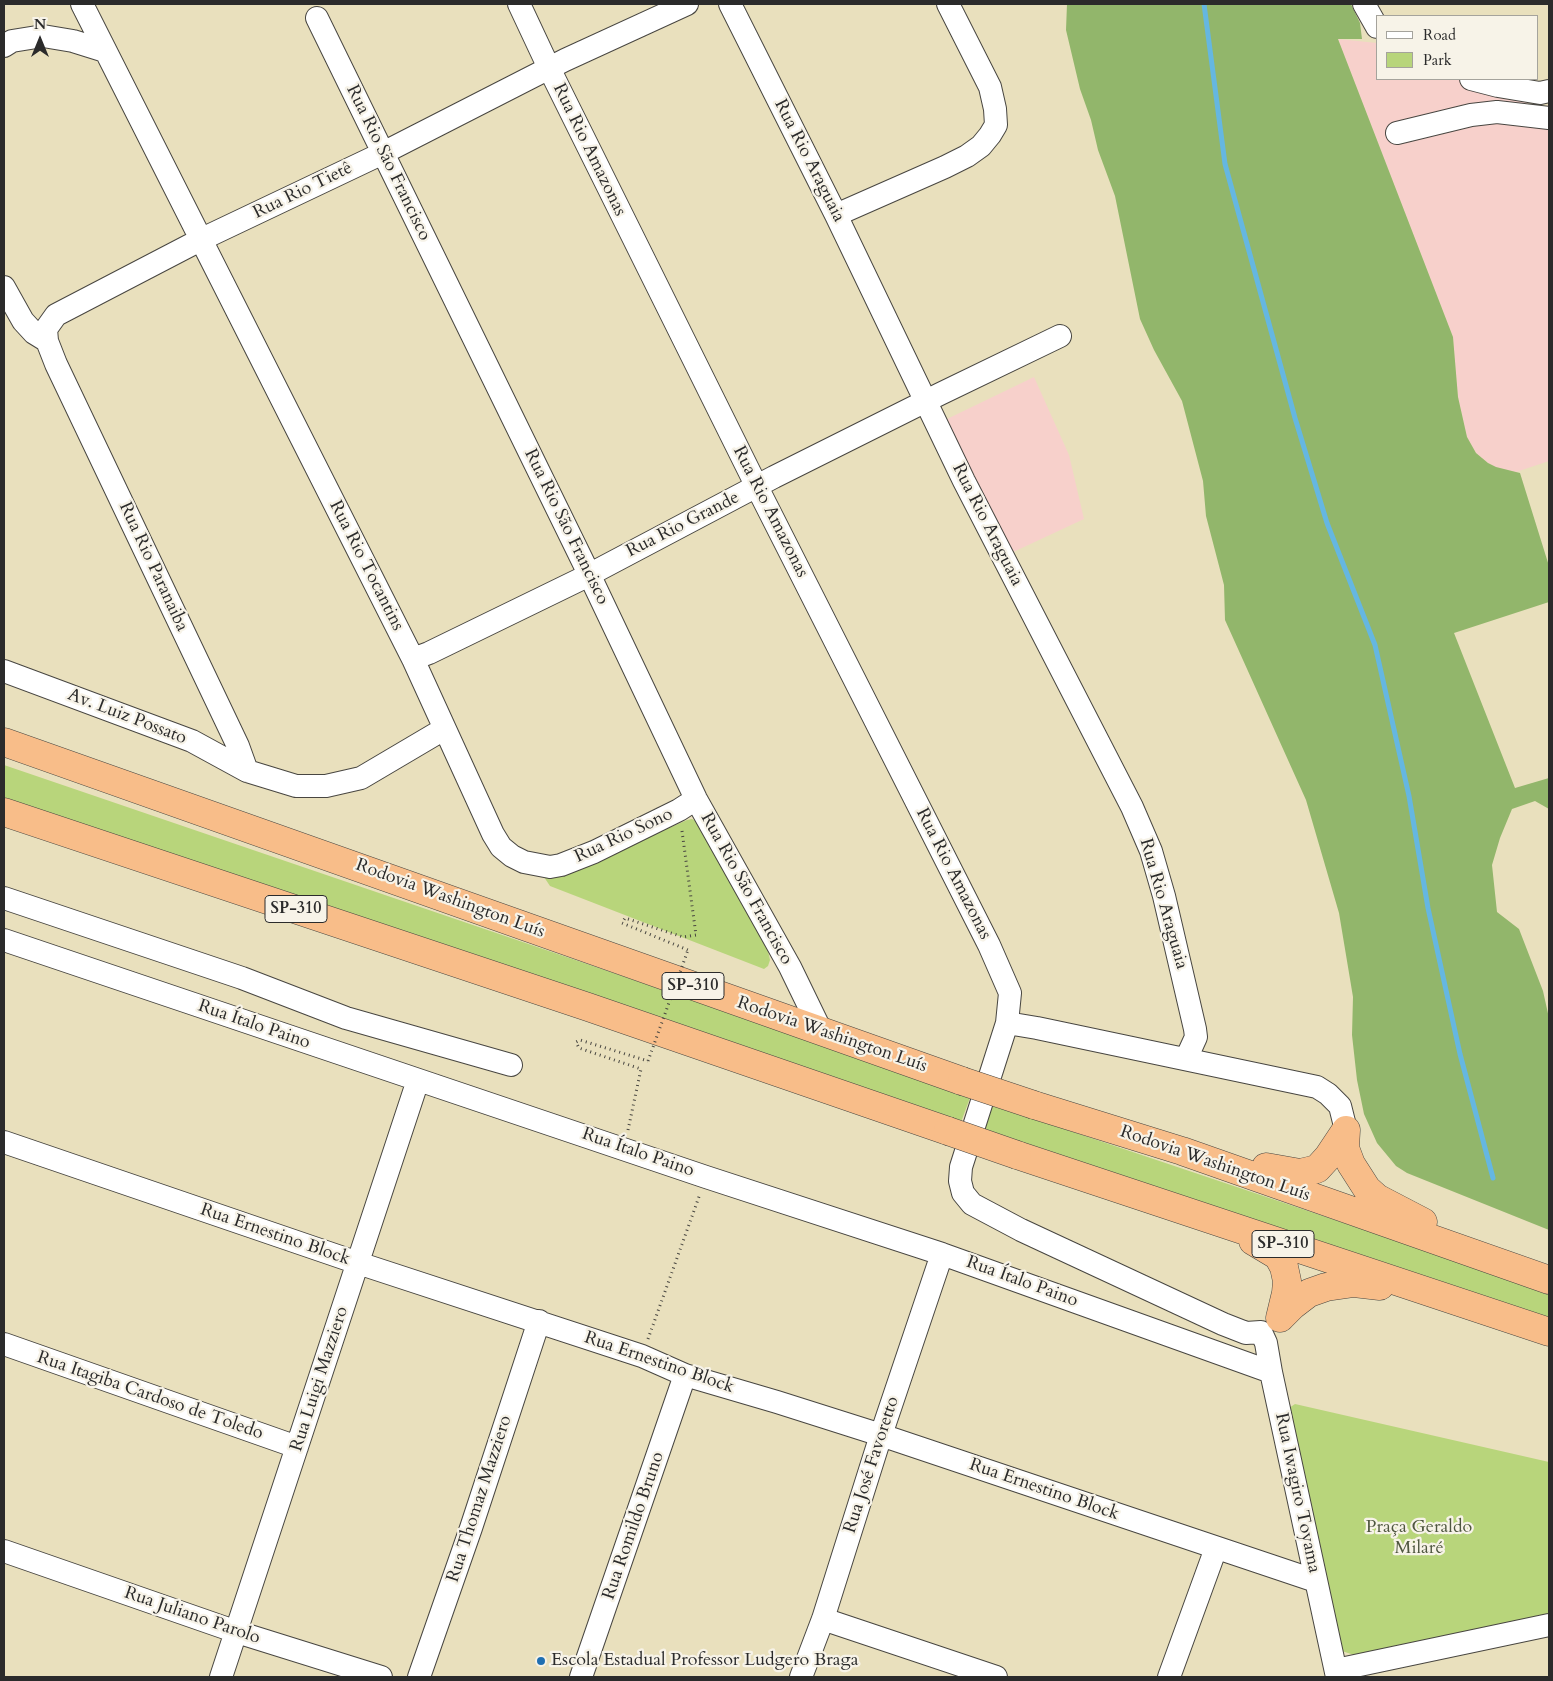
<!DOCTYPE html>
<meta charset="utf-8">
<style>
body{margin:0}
#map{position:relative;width:1553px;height:1681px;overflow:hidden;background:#e9e0bd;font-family:Cardo,serif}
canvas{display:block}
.frame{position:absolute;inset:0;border:5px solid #2b2b2b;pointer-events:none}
.legend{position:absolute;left:1376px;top:15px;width:162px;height:65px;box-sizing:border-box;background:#f7f3e8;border:1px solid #a5a39c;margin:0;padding:6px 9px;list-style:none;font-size:15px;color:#2b2b2b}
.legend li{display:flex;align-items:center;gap:10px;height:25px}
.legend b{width:25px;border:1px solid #a5a39c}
.north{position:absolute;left:15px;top:15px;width:50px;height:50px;-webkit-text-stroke:4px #f7f3e8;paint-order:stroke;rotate:0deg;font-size:14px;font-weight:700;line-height:20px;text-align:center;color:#2b2b2b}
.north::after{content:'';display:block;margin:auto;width:18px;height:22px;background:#2b2b2b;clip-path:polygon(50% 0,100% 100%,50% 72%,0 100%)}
</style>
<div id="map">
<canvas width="1553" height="1681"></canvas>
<div class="frame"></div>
<ul class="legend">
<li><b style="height:6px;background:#fff"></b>Road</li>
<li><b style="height:14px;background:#b8d57b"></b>Park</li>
</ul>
<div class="north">N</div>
</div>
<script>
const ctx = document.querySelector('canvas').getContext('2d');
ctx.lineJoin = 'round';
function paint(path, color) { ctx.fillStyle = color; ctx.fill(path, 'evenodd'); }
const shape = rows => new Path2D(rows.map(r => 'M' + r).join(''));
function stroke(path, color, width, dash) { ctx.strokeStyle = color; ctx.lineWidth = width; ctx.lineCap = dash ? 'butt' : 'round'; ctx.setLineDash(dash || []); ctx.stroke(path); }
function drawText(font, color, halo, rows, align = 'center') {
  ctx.font = font + ' Cardo,serif'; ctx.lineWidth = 4.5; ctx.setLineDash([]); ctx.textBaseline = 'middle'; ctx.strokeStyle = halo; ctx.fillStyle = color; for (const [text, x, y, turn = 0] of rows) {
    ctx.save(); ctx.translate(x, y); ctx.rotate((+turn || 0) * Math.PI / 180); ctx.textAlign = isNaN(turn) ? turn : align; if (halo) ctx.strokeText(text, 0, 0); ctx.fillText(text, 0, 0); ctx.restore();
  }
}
paint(shape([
 [1338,39,1377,43,1377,79,1465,79,1519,96,1534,109,1549,105,1549,461,1516,472,1510,471,1495,467,1488,463,1476,453,1472,446,1467,437,1458,397,1453,337],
 [1034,377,1069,455,1084,519,1009,554,947,419]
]), '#f7d0cb');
paint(shape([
 [4,765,971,1095,960,1125,4,805],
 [692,819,696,821,766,942,770,960,768,966,764,969,550,886,544,877,635,843,687,820],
 [993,1105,1549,1292,1549,1321,982,1133],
 [1295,1404,1549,1462,1549,1618,1354,1655,1342,1651,1289,1408]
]), '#b8d57b');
paint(shape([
 [1067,4,1351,4,1360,23,1362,39,1338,39,1453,337,1458,397,1467,437,1476,453,1488,463,1496,467,1520,473,1549,566,1549,602,1454,633,1515,788,1549,778,1549,809,1535,801,1512,809,1500,838,1492,865,1497,912,1519,929,1543,991,1549,1018,1549,1230,1407,1173,1396,1166,1377,1143,1364,1114,1357,1080,1352,1035,1353,997,1339,913,1306,800,1225,620,1224,585,1206,516,1203,481,1182,401,1154,350,1140,319,1115,196,1098,150,1091,120,1080,89,1066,30]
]), '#92b66b');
stroke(shape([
 [1204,4,1225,164,1295,418,1327,523,1375,645,1409,796,1428,908,1460,1054,1493,1178]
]), '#65b7e1', 5);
const minor = shape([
 [82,4,413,659,493,834,501,847,512,856,524,862,550,867,561,865,594,852,679,810,696,799],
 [519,4,549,68,757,487,989,945,1010,993,1007,1023,961,1167,960,1181,963,1193,972,1204,1021,1230,1223,1324,1246,1333,1261,1332],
 [730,4,836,215,964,481,1132,807,1151,851,1164,896,1195,1029,1196,1037,1186,1059],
 [1364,4,1377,27],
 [317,18,589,574,696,799,790,967,822,1033],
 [4,46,12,41,43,36,73,41,105,51],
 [1471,79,1498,86,1540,93,1549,91],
 [1397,133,1471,115,1497,112,1549,118],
 [836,215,945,167,967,156,981,146,990,135,996,125,995,109,990,87,948,4],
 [4,287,23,321,34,333,47,341],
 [413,659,429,653,581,579,774,477,940,394,1060,336],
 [4,671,192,741,247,771],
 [444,729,361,778,326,786,296,786,247,771,238,746,56,364,47,341,46,329,56,315,202,239,383,153,565,60,687,4],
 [4,898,242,978,346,1018,511,1065],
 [4,940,706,1177,942,1254,1271,1372],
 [1007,1023,1037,1028,1317,1087,1328,1094,1340,1106,1346,1130],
 [4,1142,358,1263,642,1356,685,1375,777,1402,881,1435,1316,1581],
 [1261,1332,1266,1343,1271,1372,1337,1677],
 [4,1344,297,1447],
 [4,1551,237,1632,381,1677],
 [823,1619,996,1677],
 [1336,1670,1549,1625],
 [221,1677,418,1080],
 [419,1677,471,1528,539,1321],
 [581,1677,685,1375],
 [801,1677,823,1619,881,1435,942,1254],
 [1169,1677,1216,1548]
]);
const highway = shape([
 [4,742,962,1081],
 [4,812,588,1007,948,1131],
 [1034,1105,1182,1151,1549,1280],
 [1346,1130,1345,1148,1351,1164,1367,1189,1377,1198,1423,1222],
 [1017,1155,1549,1332],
 [1266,1167,1300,1173,1317,1169,1328,1157,1346,1130],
 [1253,1241,1278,1256,1284,1267,1287,1281,1286,1293,1280,1318],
 [1280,1318,1292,1306,1309,1293,1326,1287,1354,1283,1380,1286]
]);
stroke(minor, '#484641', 24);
stroke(highway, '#484641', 29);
stroke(shape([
 [682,831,696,935,683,937,625,918,622,923,688,950],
 [628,1130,641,1069,579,1048,576,1042,580,1040,648,1061],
 [648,1339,700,1194]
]), '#484641', 3, [1, 4]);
stroke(minor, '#fff', 22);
stroke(highway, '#f8bd89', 28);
const highwayBridge = shape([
 [962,1081,1034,1105],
 [948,1131,1017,1155]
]);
stroke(highwayBridge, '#484641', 29, []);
stroke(shape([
 [648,1061,688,950]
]), '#484641', 3, [1, 4]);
stroke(highwayBridge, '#f8bd89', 28);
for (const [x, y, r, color] of [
 [541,1661,5,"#1f6fb2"]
]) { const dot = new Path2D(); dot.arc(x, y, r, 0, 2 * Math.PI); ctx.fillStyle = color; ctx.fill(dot); stroke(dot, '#f7f3e8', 2); }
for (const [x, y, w] of [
 [296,909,62],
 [693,986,62],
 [1283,1244,62]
]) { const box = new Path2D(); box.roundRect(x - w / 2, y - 13.5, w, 27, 4); ctx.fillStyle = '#f7f3e8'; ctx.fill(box); stroke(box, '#2b2b2b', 1); }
drawText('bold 16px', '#2b2b2b', null, [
 ["SP-310",296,909],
 ["SP-310",693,986],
 ["SP-310",1283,1244]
]);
drawText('18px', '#2b2b2b', '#f7f3e8', [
 ["Rua Rio Amazonas",589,150,64],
 ["Rua Rio Araguaia",809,161,63],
 ["Rua Rio São Francisco",388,163,64],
 ["Rua Rio Tietê",303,191,-26],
 ["Rua Rio Amazonas",770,512,63],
 ["Rua Rio Grande",683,525,-27],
 ["Rua Rio Araguaia",987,525,63],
 ["Rua Rio São Francisco",566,527,64],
 ["Rua Rio Tocantins",366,566,63],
 ["Rua Rio Paranaiba",153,567,65],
 ["Av. Luiz Possato",127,717,21],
 ["Rua Rio Sono",624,836,-25],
 ["Rua Rio Amazonas",953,874,63],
 ["Rua Rio São Francisco",746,889,61],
 ["Rodovia Washington Luís",450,899,20],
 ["Rua Rio Araguaia",1163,904,74],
 ["Rua Ítalo Paino",254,1025,19],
 ["Rodovia Washington Luís",832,1035,19],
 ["Rua Ítalo Paino",638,1153,19],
 ["Rodovia Washington Luís",1215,1164,19],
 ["Rua Ernestino Block",275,1235,19],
 ["Rua Ítalo Paino",1022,1282,20],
 ["Rua Ernestino Block",659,1363,19],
 ["Rua Luigi Mazziero",320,1379,-72],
 ["Rua Itagiba Cardoso de Toledo",150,1396,19],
 ["Rua José Favoretto",872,1465,-72],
 ["Rua Ernestino Block",1044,1490,19],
 ["Rua Iwagiro Toyama",1297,1493,78],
 ["Rua Thomaz Mazziero",480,1499,-72],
 ["Rua Romildo Bruno",634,1526,-71],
 ["Rua Juliano Parolo",192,1616,19]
]);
drawText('18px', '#4e563f', '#f7f3e8', [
 ["Praça Geraldo",1419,1528],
 ["Milaré",1419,1549]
]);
drawText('18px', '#2b2b2b', '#f7f3e8', [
 ["Escola Estadual Professor Ludgero Braga",551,1661]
], 'left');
</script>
